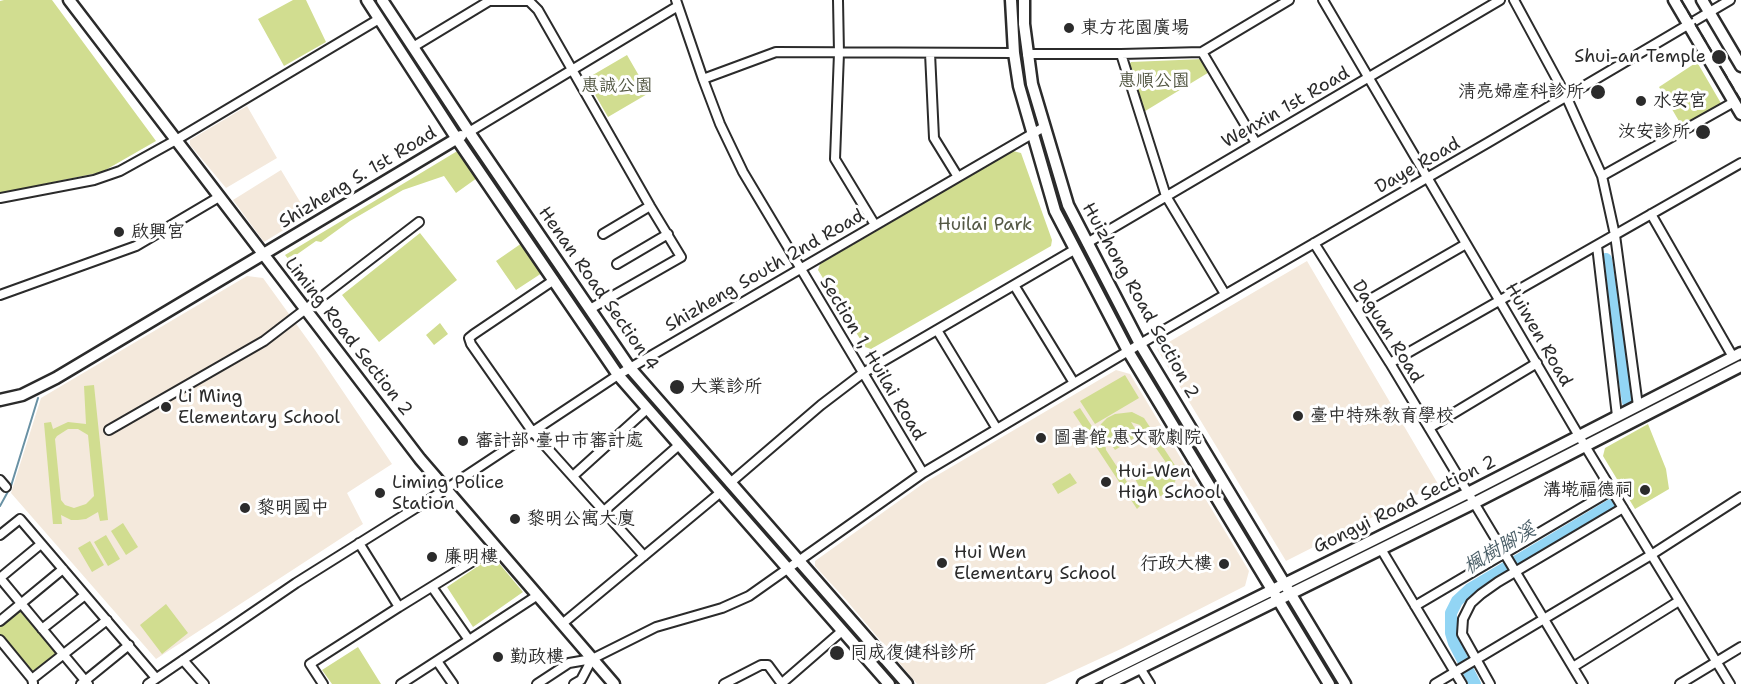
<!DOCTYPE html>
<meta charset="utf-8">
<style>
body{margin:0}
canvas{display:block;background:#fff}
</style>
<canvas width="1741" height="684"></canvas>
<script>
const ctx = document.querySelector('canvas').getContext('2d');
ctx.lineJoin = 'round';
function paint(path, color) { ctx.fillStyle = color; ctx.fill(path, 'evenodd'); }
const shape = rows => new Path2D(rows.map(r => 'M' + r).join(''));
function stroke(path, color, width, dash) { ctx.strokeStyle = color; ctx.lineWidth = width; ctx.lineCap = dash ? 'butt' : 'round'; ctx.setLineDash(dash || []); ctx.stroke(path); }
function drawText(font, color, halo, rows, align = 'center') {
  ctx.font = font + ' "Shantell Sans","LXGW WenKai TC",sans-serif'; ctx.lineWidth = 6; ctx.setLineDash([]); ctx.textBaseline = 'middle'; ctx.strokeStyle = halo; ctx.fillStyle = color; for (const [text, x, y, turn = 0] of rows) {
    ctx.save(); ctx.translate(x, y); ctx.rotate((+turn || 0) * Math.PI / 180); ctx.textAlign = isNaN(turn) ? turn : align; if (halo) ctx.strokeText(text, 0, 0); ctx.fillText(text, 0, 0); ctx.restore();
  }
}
paint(shape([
 [247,106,277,158,226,188,190,145,190,140],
 [281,170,308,215,264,242,233,200],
 [1307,261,1438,484,1286,561,1157,349],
 [247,276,263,278,315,350,392,464,347,493,363,524,156,659,11,493,41,398],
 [1116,370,1130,374,1249,571,1245,586,1123,648,1045,684,917,684,847,601,815,566,815,561,924,483]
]), '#f4e9dc');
paint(shape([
 [4,0,52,0,156,141,102,172,0,193,0,1],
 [293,0,306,0,326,42,284,66,258,19],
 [627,55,649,93,608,117,586,79],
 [1203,59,1211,71,1142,113,1128,66,1131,62],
 [1697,62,1722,105,1683,128,1659,87],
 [459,150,477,178,456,193,444,176,403,190,350,221,321,242,316,241,289,260,285,255],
 [1013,151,1021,153,1052,240,1051,246,871,349,865,347,818,270,820,264],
 [420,233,457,280,379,342,342,295],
 [522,243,542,273,516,290,496,261],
 [440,323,448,334,434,345,426,335],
 [1125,375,1139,398,1095,424,1080,401],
 [94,385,108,520,100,521,98,512,86,519,78,520,71,520,61,515,62,524,53,524,44,423,51,422,53,429,68,422,86,424,84,386],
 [68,429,78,429,88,435,94,496,86,504,74,508,65,505,61,500,55,439,57,436],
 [1080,408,1097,434,1101,424,1107,418,1115,414,1132,412,1144,418,1178,470,1175,482,1172,488,1163,495,1151,500,1137,498,1141,505,1137,509,1073,412],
 [1131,422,1140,425,1167,464,1167,477,1159,464,1135,479,1143,493,1129,485,1106,450,1105,441,1106,437,1115,450,1139,435],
 [1648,424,1666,469,1669,489,1635,509,1603,456,1605,448],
 [1070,473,1077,483,1058,494,1052,484],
 [123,523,138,547,126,555,111,531],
 [106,535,120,559,108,566,94,542],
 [90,541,104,565,92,572,78,548],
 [493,556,523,592,473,627,447,587],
 [166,604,188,633,162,654,140,625],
 [21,606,59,653,33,674,0,634,0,624],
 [358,647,381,684,332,684,322,670]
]), '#d1dd90');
stroke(shape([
 [0,506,11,486,38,398]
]), '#6991a4', 2);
stroke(shape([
 [1606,259,1628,402],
 [1475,684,1454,643,1451,633,1451,613,1457,601,1470,589,1611,505]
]), '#92d5f4', 12);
const street = shape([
 [676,0,703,79,720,124,743,172,923,473],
 [838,0,839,53,835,159,875,225],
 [1323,0,1579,436,1730,684],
 [1514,0,1566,96,1602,176,1615,235,1638,406],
 [413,47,489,1,529,1,538,10,650,206,681,257,590,309],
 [1202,52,1256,143],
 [930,53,934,138,958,177],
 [1027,54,1121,54,1202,52,1289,0],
 [1121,54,1166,196,1225,294],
 [703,79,776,52,1014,53],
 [469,132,678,6],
 [1602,176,1734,102],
 [0,198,94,180,120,171,176,140,379,19],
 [1651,214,1733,357],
 [603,234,650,206],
 [1087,243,1500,0],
 [1314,243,1390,363,1583,684],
 [1597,246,1617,416],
 [617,264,668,234],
 [554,280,474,334,469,338,471,344,532,431,644,556],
 [1014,285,1074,383],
 [0,295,136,246,219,197],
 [1355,308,1466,244],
 [937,330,997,429],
 [1390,363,1741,163],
 [1429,428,1537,363],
 [109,430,264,341,419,222],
 [573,476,647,409],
 [0,480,6,487],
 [730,483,821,405,863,373,1074,250],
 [604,511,679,445],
 [0,535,20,519,156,678],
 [359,543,399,607,496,547],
 [1381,549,1462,684],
 [0,578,88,684],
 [0,578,41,544],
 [432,587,469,640,538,595],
 [1415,606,1612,490],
 [0,621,63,569],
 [562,624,721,492],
 [42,629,85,595],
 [0,640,32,679,33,683],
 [183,660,204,684],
 [437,661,453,684],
 [1573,667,1679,601],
 [1140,668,1150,684],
 [32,679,107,620],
 [81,684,129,645],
 [148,684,296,583,446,489,618,375,1044,127],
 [323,684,310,664,399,607],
 [401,684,469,640],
 [537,684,569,663,592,659,656,627,722,608,749,596,923,473,1140,344,1489,142,1730,0],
 [574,684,581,680,592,659],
 [724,684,761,665,768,665,782,684],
 [781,684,842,631],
 [1435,684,1651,555,1741,497],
 [1490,684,1462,634,1463,619,1471,603,1481,594,1498,582,1623,508],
 [1680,684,1741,647]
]);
const secondary = shape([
 [69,0,420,459,614,684],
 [367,0,457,139,618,375,889,684],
 [382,0,469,132,630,368,907,684],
 [1011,0,1014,53,1019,86,1055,211,1128,351,1329,684],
 [1024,0,1024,24,1032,84,1068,205,1140,344,1345,684],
 [1674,0,1741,114],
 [1702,0,1741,66],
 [0,400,22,395,56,378,461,136],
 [1083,684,1468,493,1741,353],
 [1108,684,1474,503,1741,366]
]);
stroke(street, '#2b2b2b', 12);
stroke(secondary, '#2b2b2b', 15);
stroke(street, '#fff', 8);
stroke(secondary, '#fff', 10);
stroke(shape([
 [1681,0,1741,101]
]), '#2b2b2b', 2, [9, 4.5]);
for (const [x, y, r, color] of [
 [1069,28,6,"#2b2b2b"],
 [1719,57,8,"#2b2b2b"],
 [1598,92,8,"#2b2b2b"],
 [1641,101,6,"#2b2b2b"],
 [1703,132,8,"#2b2b2b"],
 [119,232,6,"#2b2b2b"],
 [677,387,8,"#2b2b2b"],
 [166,407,6,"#2b2b2b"],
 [1298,416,6,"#2b2b2b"],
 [1041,438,6,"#2b2b2b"],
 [463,441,6,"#2b2b2b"],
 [1106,482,6,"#2b2b2b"],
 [1645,490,6,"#2b2b2b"],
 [380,493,6,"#2b2b2b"],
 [245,508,6,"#2b2b2b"],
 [515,519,6,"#2b2b2b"],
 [432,557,6,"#2b2b2b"],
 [942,563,6,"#2b2b2b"],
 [1224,564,6,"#2b2b2b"],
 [837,653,8,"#2b2b2b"],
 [498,657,6,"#2b2b2b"]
]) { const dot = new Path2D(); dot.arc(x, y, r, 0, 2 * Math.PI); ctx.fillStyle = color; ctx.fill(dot); stroke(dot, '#fff', 2); }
drawText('18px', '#2b2b2b', '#fff', [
 ["東方花園廣場",1081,28],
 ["Shui-an Temple",1706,57,"right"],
 ["清亮婦產科診所",1584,92,"right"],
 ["水安宮",1653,101],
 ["汝安診所",1690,132,"right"],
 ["啟興宮",131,232],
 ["大業診所",690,387],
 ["Li Ming",178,397],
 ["Elementary School",178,418],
 ["臺中特殊教育學校",1310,416],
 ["圖書館.惠文歌劇院",1053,438],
 ["審計部 臺中市審計處",475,441],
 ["Hui-Wen",1118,472],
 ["High School",1118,493],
 ["Liming Police",392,483],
 ["Station",392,504],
 ["溝墘福德祠",1633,490,"right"],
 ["黎明國中",257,508],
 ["黎明公寓大廈",527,519],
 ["Hui Wen",954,553],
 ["Elementary School",954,574],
 ["廉明樓",444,557],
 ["行政大樓",1212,564,"right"],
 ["同成復健科診所",850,653],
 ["勤政樓",510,657]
], 'left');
drawText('18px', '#545844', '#fff', [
 ["惠順公園",1154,81],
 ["惠誠公園",617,86],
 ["Huilai Park",985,225]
]);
drawText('18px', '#2b2b2b', '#fff', [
 ["Wenxin 1st Road",1286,108,-30],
 ["Daye Road",1418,166,-30],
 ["Shizheng S. 1st Road",358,178,-31],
 ["Shizheng South 2nd Road",765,271,-30],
 ["Henan Road Section 4",598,289,55],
 ["Huizhong Road Section 2",1140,301,61],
 ["Daguan Road",1387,332,58],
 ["Huiwen Road",1538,335,60],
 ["Liming Road Section 2",348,337,52],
 ["Section 1, Huilai Road",872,359,59],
 ["Gongyi Road Section 2",1405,505,-26]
]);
drawText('italic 20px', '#4a5e67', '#fff', [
 ["楓樹腳溪",1500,549,-31]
]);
</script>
